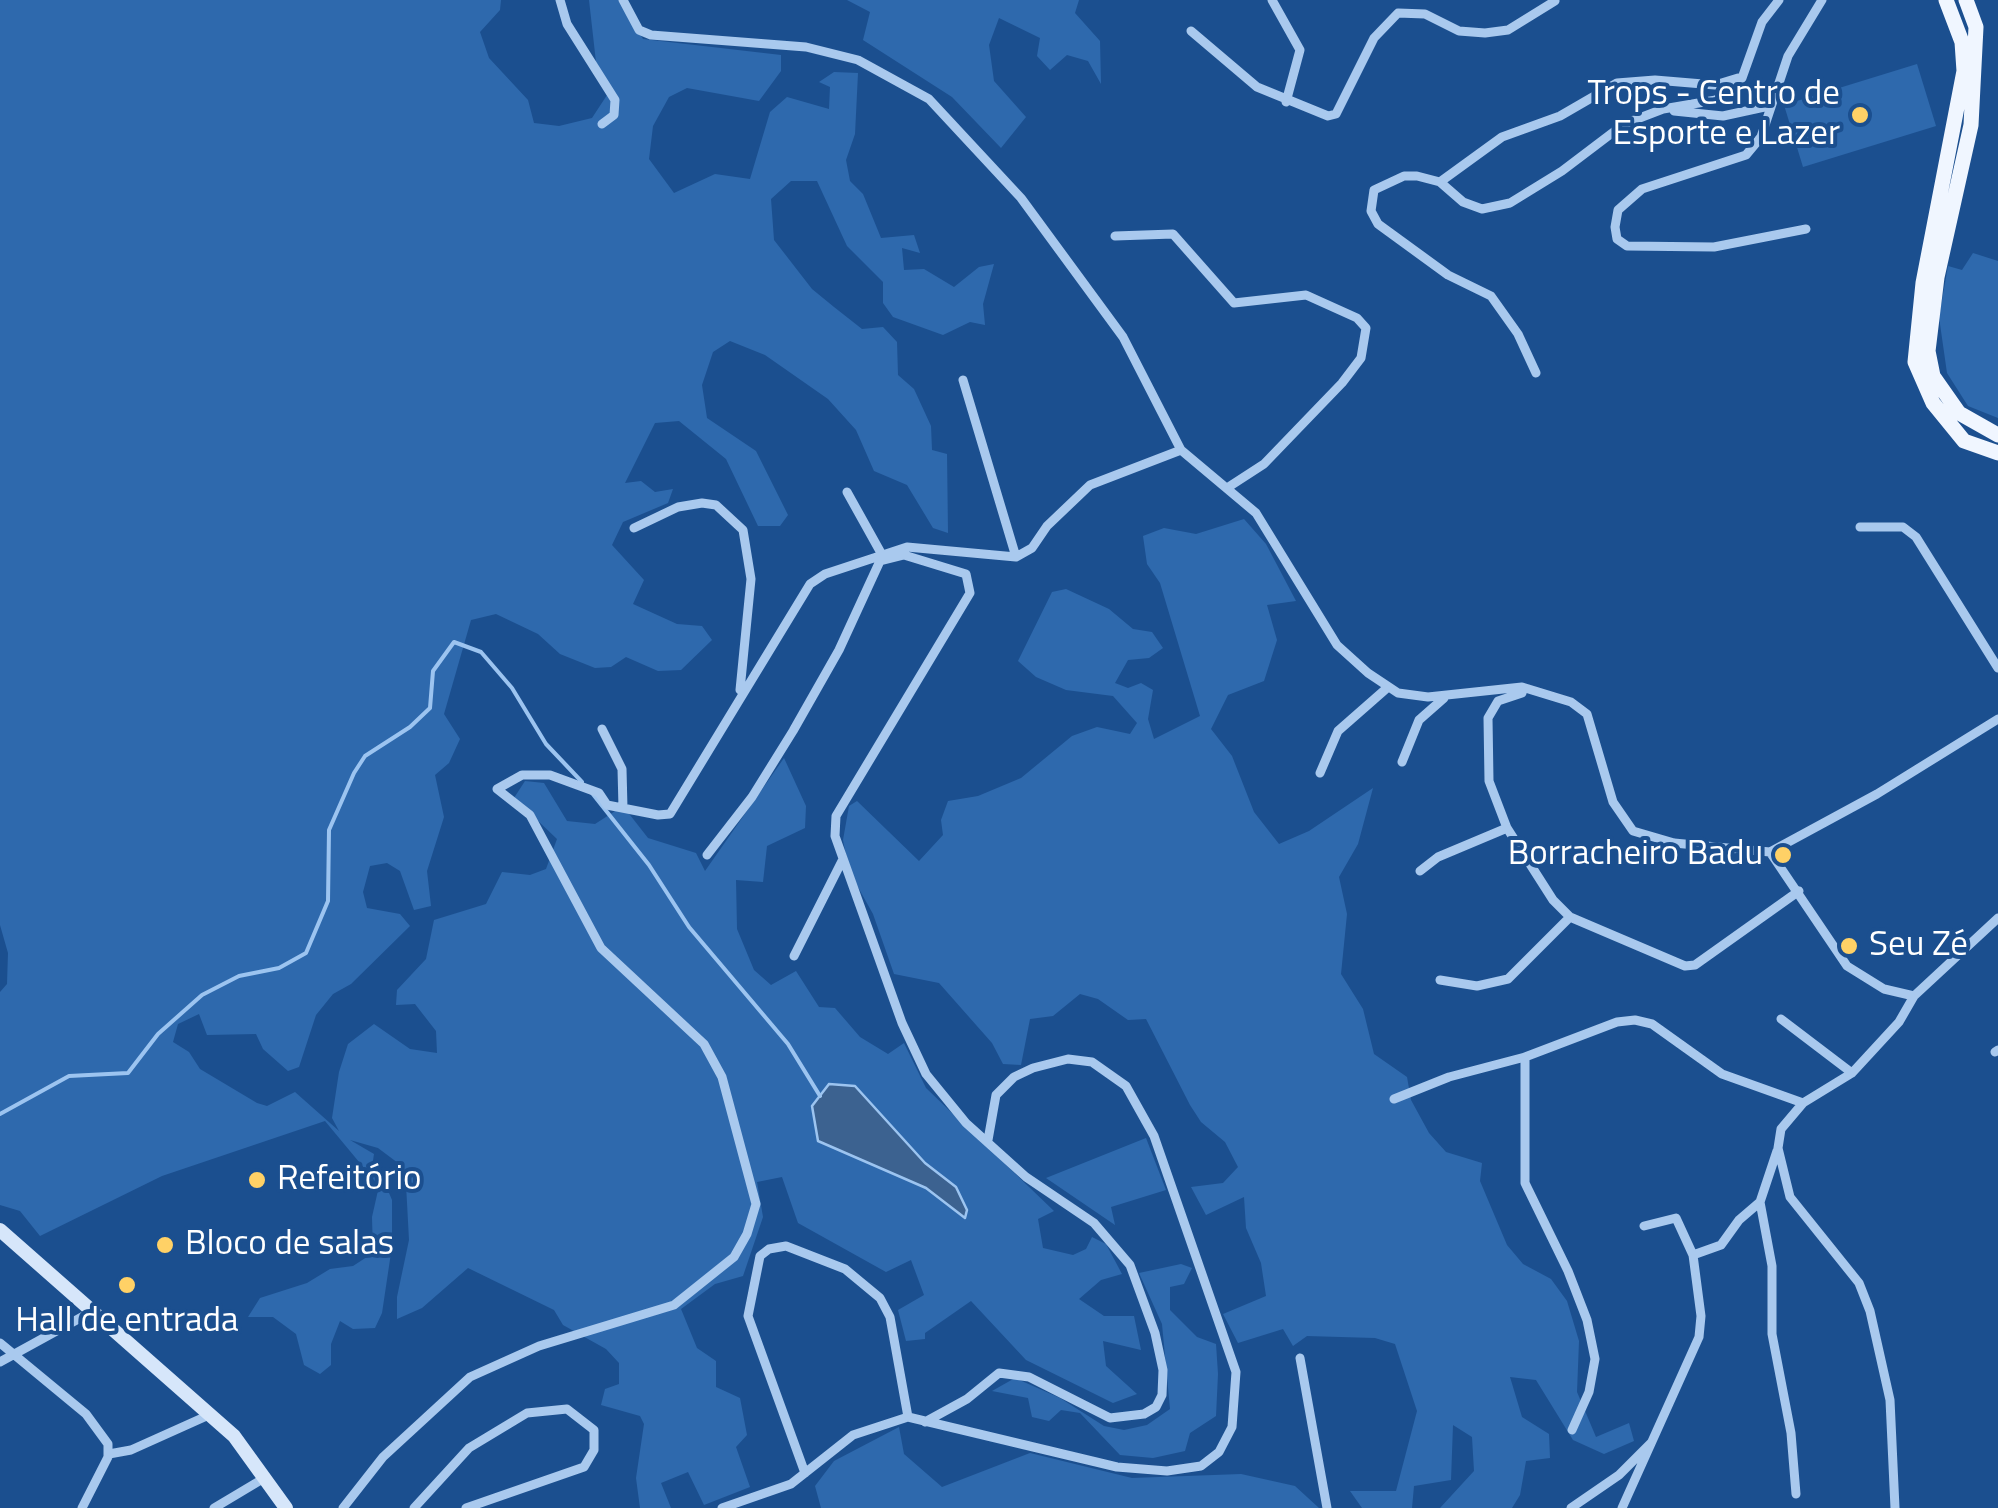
<!DOCTYPE html>
<meta charset="utf-8">
<style>
body{margin:0}
canvas{display:block;background:#1b4f8f}
</style>
<canvas width="1998" height="1508"></canvas>
<script>
const ctx = document.querySelector('canvas').getContext('2d');
ctx.lineJoin = 'round';
function paint(path, color) { ctx.fillStyle = color; ctx.fill(path, 'evenodd'); }
const shape = rows => new Path2D(rows.map(r => 'M' + r).join(''));
function stroke(path, color, width, dash) { ctx.strokeStyle = color; ctx.lineWidth = width; ctx.lineCap = dash ? 'butt' : 'round'; ctx.setLineDash(dash || []); ctx.stroke(path); }
function drawText(font, color, halo, rows, align = 'center') {
  ctx.font = font + ' "Titillium Web",sans-serif'; ctx.lineWidth = 8; ctx.setLineDash([]); ctx.textBaseline = 'middle'; ctx.strokeStyle = halo; ctx.fillStyle = color; for (const [text, x, y, turn = 0] of rows) {
    ctx.save(); ctx.translate(x, y); ctx.rotate((+turn || 0) * Math.PI / 180); ctx.textAlign = isNaN(turn) ? turn : align; if (halo) ctx.strokeText(text, 0, 0); ctx.fillText(text, 0, 0); ctx.restore();
  }
}
paint(shape([
 [0,0,501,0,500,10,480,32,489,58,528,100,534,123,559,126,592,118,611,89,596,62,589,0,619,0,643,39,781,55,781,71,759,101,687,88,669,97,653,126,649,159,674,193,715,174,750,179,770,112,787,97,829,109,830,87,819,82,834,72,858,73,855,134,846,160,850,181,863,194,881,238,914,235,920,253,902,248,904,270,924,269,954,287,979,267,994,264,983,304,985,325,970,322,943,335,893,317,883,303,883,282,847,246,817,181,791,181,771,199,774,240,812,289,834,307,862,329,883,327,897,342,898,375,914,389,931,426,932,450,947,454,948,533,933,528,907,485,874,471,856,430,828,399,765,355,730,341,713,352,702,385,707,418,756,451,788,515,780,526,758,526,726,459,679,421,655,423,625,483,641,481,655,492,673,489,668,503,623,522,612,545,644,580,633,604,677,624,702,626,712,640,681,670,658,671,626,657,611,667,595,668,560,654,538,634,496,614,471,620,444,714,460,739,449,763,435,775,444,817,427,871,431,906,414,910,400,871,387,863,370,866,363,892,367,908,400,914,410,926,351,984,333,994,316,1015,299,1067,288,1071,263,1049,256,1034,207,1035,199,1014,178,1024,173,1042,189,1052,200,1069,257,1103,267,1106,295,1092,339,1131,332,1118,339,1072,348,1044,374,1024,410,1049,437,1053,436,1031,415,1004,396,1005,397,990,426,959,434,920,486,904,502,872,530,875,546,869,557,839,514,798,525,781,544,783,567,821,595,824,623,806,648,838,696,853,705,871,784,758,806,806,805,828,767,846,763,882,736,880,737,929,754,970,771,985,796,971,819,1007,835,1008,860,1037,888,1054,904,1043,926,1088,1054,1211,1038,1219,1043,1248,1073,1255,1086,1249,1092,1237,1106,1244,1122,1274,1101,1280,1079,1299,1104,1316,1134,1316,1141,1350,1103,1341,1106,1366,1137,1394,1113,1403,1026,1360,971,1301,925,1333,925,1339,906,1341,898,1310,924,1295,911,1260,886,1272,798,1223,782,1177,757,1182,763,1217,743,1276,715,1284,681,1309,697,1348,716,1361,716,1387,740,1398,747,1435,736,1447,750,1487,704,1505,688,1472,661,1483,671,1508,640,1508,636,1478,644,1424,640,1416,601,1405,605,1389,619,1384,619,1363,606,1349,563,1325,554,1310,468,1268,422,1308,397,1319,397,1297,409,1240,406,1184,398,1163,378,1148,350,1140,374,1154,372,1167,378,1167,392,1200,392,1246,382,1313,375,1328,353,1329,340,1321,331,1344,331,1365,320,1374,304,1365,296,1334,273,1317,248,1317,260,1298,307,1283,330,1269,353,1266,373,1253,372,1217,379,1186,325,1121,162,1176,40,1236,20,1211,0,1205,0,992,7,984,8,953,0,925],
 [847,0,1079,0,1075,13,1100,41,1101,84,1088,61,1067,55,1050,70,1037,56,1040,38,999,18,989,45,994,81,1026,117,1001,148,952,97,863,40,870,12],
 [1917,64,1936,126,1803,167,1784,105],
 [1973,253,1998,261,1998,418,1968,406,1947,373,1939,317,1948,266,1962,270],
 [1244,519,1266,544,1296,601,1267,605,1277,640,1264,681,1228,695,1211,729,1232,756,1254,812,1279,844,1309,831,1373,788,1358,844,1339,877,1347,914,1341,974,1363,1009,1374,1054,1407,1077,1411,1100,1429,1133,1446,1152,1482,1163,1480,1181,1507,1245,1523,1264,1551,1279,1567,1301,1579,1341,1577,1392,1596,1437,1629,1423,1634,1441,1604,1454,1573,1440,1536,1380,1510,1377,1522,1417,1549,1434,1550,1458,1526,1461,1520,1495,1512,1508,1440,1508,1474,1471,1472,1437,1453,1425,1451,1480,1414,1486,1412,1508,1362,1508,1350,1491,1396,1491,1417,1411,1395,1344,1375,1338,1307,1336,1293,1346,1283,1329,1238,1343,1223,1314,1266,1296,1261,1263,1246,1228,1244,1197,1206,1215,1191,1187,1223,1183,1238,1167,1225,1142,1201,1122,1190,1105,1146,1019,1128,1020,1098,999,1080,994,1053,1016,1030,1019,1021,1065,1003,1064,992,1043,939,983,894,974,873,914,849,871,843,840,849,806,857,801,919,861,943,835,941,820,948,801,978,796,1021,778,1072,736,1097,727,1130,734,1137,723,1113,696,1066,690,1036,677,1018,661,1052,592,1066,589,1109,609,1133,629,1152,632,1163,648,1149,658,1128,660,1115,683,1128,688,1141,683,1153,690,1148,719,1154,739,1200,716,1160,583,1147,564,1143,536,1164,528,1196,534],
 [1146,1138,1166,1190,1111,1207,1115,1225,1046,1178],
 [1181,1264,1192,1268,1184,1284,1170,1287,1170,1310,1197,1337,1216,1344,1218,1374,1216,1416,1190,1433,1185,1451,1153,1458,1120,1455,1080,1413,1061,1410,1049,1421,1032,1417,1028,1398,992,1391,1015,1378,1060,1398,1104,1426,1124,1430,1147,1425,1170,1409,1162,1324,1139,1273],
 [899,1427,904,1454,942,1487,1030,1453,1132,1478,1241,1474,1295,1486,1319,1508,821,1508,815,1486,834,1461]
]), '#2e69ad');
const water = shape([
 [829,1084,855,1086,925,1163,956,1187,967,1210,965,1218,926,1188,818,1141,812,1106,829,1084]
]);
paint(water, '#3c6290');
stroke(water, '#9cc4f0', 2.5);
stroke(shape([
 [592,793,649,865,689,927,788,1044,820,1096],
 [0,1114,69,1076,128,1073,158,1034,202,995,239,976,279,968,306,953,328,901,329,830,354,773,365,756,410,727,430,708,433,671,454,642,481,652,512,688,546,744,582,782]
]), '#9cc4f0', 4);
stroke(shape([
 [560,0,567,24,615,100,614,115,602,124],
 [623,0,639,30,651,35,806,47,858,60,929,99,1021,198,1123,337,1181,450,1256,513,1337,645,1368,673,1398,693,1428,697,1522,687,1571,702,1587,714,1613,802,1633,831,1674,843,1770,852,1847,966,1884,989,1914,996],
 [1272,0,1300,50,1286,102],
 [1191,31,1257,87,1328,116,1336,114,1374,38,1398,13,1425,14,1459,31,1485,33,1508,30,1555,1],
 [1674,111,1723,116,1769,106],
 [1440,182,1502,137,1560,116,1617,83,1655,80,1715,85,1738,78],
 [1806,229,1714,247,1627,246,1617,239,1615,227,1618,210,1642,189,1746,155,1761,137,1788,56,1822,0],
 [1115,236,1173,234,1234,303,1306,295,1357,318,1366,328,1361,358,1342,383,1264,464,1227,488],
 [1536,373,1518,334,1491,296,1448,275,1378,224,1371,211,1374,190,1404,176,1417,176,1440,182,1463,202,1482,209,1510,203,1562,171,1624,124,1663,109,1716,100,1727,92,1742,78,1762,22,1779,0],
 [963,380,1016,557],
 [847,492,881,553],
 [1860,527,1903,527,1916,537,1998,668],
 [634,528,678,507,702,503,716,505,743,530,751,579,740,690],
 [1522,693,1498,701,1488,718,1489,781,1507,828,1553,900,1570,917,1685,966,1695,965,1799,891],
 [602,729,622,769,623,808],
 [1402,762,1419,720,1444,698],
 [1320,773,1338,731,1387,688],
 [1770,852,1877,794,1998,719],
 [707,855,752,797,793,731,839,650,880,561,904,555,966,574,970,593,836,816,835,836,902,1023,926,1074,966,1123,1026,1177,1094,1223,1130,1265,1155,1333,1163,1370,1162,1395,1156,1407,1144,1414,1110,1418,1029,1377,999,1373,967,1399,925,1422],
 [1420,871,1438,857,1507,828],
 [794,956,842,861],
 [1440,980,1477,986,1508,979,1570,917],
 [1781,1019,1852,1073],
 [1995,1052,1998,1050],
 [1394,1099,1449,1077,1525,1057],
 [1760,1202,1772,1266,1772,1334,1791,1433,1796,1494],
 [1644,1226,1676,1218,1693,1255],
 [0,1343,86,1414,108,1444,108,1457,82,1508],
 [1300,1358,1327,1508],
 [0,1362,91,1312],
 [1572,1430,1589,1392,1595,1359,1587,1320,1568,1271,1525,1183,1525,1057,1617,1022,1635,1020,1652,1024,1722,1074,1803,1103],
 [109,1454,131,1450,209,1415],
 [805,1473,748,1316,760,1256,769,1249,786,1246,845,1269,880,1298,890,1317,908,1417],
 [214,1508,266,1477],
 [343,1508,383,1457,470,1377,539,1346,674,1305,734,1257,747,1234,756,1204,722,1077,704,1044,601,948,530,815,497,789,522,775,550,775,599,793,607,805,658,815,670,814,810,584,825,574,907,547,1016,557,1032,548,1047,526,1090,485,1181,450],
 [414,1508,469,1448,527,1413,567,1409,594,1430,594,1450,584,1467,466,1508],
 [722,1508,791,1484,853,1435,908,1417,1117,1467,1167,1471,1201,1466,1219,1452,1232,1427,1236,1372,1154,1136,1126,1086,1092,1062,1068,1059,1033,1068,1014,1077,996,1095,988,1140],
 [1571,1508,1619,1475,1651,1443],
 [1622,1508,1699,1337,1701,1316,1693,1255,1721,1245,1739,1220,1760,1202,1777,1151],
 [1895,1508,1890,1400,1870,1311,1859,1283,1790,1197,1778,1148,1781,1129,1803,1103,1852,1073,1899,1022,1914,996,1998,918]
]), '#a9c9ee', 9);
stroke(shape([
 [0,1230,234,1436,286,1508]
]), '#d6e6fa', 14);
stroke(shape([
 [1946,0,1962,42,1964,71,1923,283,1915,362,1933,403,1964,441,1998,453],
 [1966,0,1976,27,1971,125,1937,277,1928,351,1933,376,1959,413,1998,435]
]), '#f0f6ff', 15);
for (const [x, y, r, color] of [
 [1860,115,10,"#ffd166"],
 [1783,855,10,"#ffd166"],
 [1849,946,10,"#ffd166"],
 [257,1180,10,"#ffd166"],
 [165,1245,10,"#ffd166"],
 [127,1285,10,"#ffd166"]
]) { const dot = new Path2D(); dot.arc(x, y, r, 0, 2 * Math.PI); ctx.fillStyle = color; ctx.fill(dot); stroke(dot, '#1b4f8f', 4); }
drawText('35px', '#fff', '#1b4f8f', [
 ["Trops - Centro de",1840,95,"right"],
 ["Esporte e Lazer",1840,135,"right"],
 ["Borracheiro Badu",1763,855,"right"],
 ["Seu Zé",1869,946],
 ["Refeitório",277,1180],
 ["Bloco de salas",185,1245],
 ["Hall de entrada",127,1322,"center"]
], 'left');
</script>
